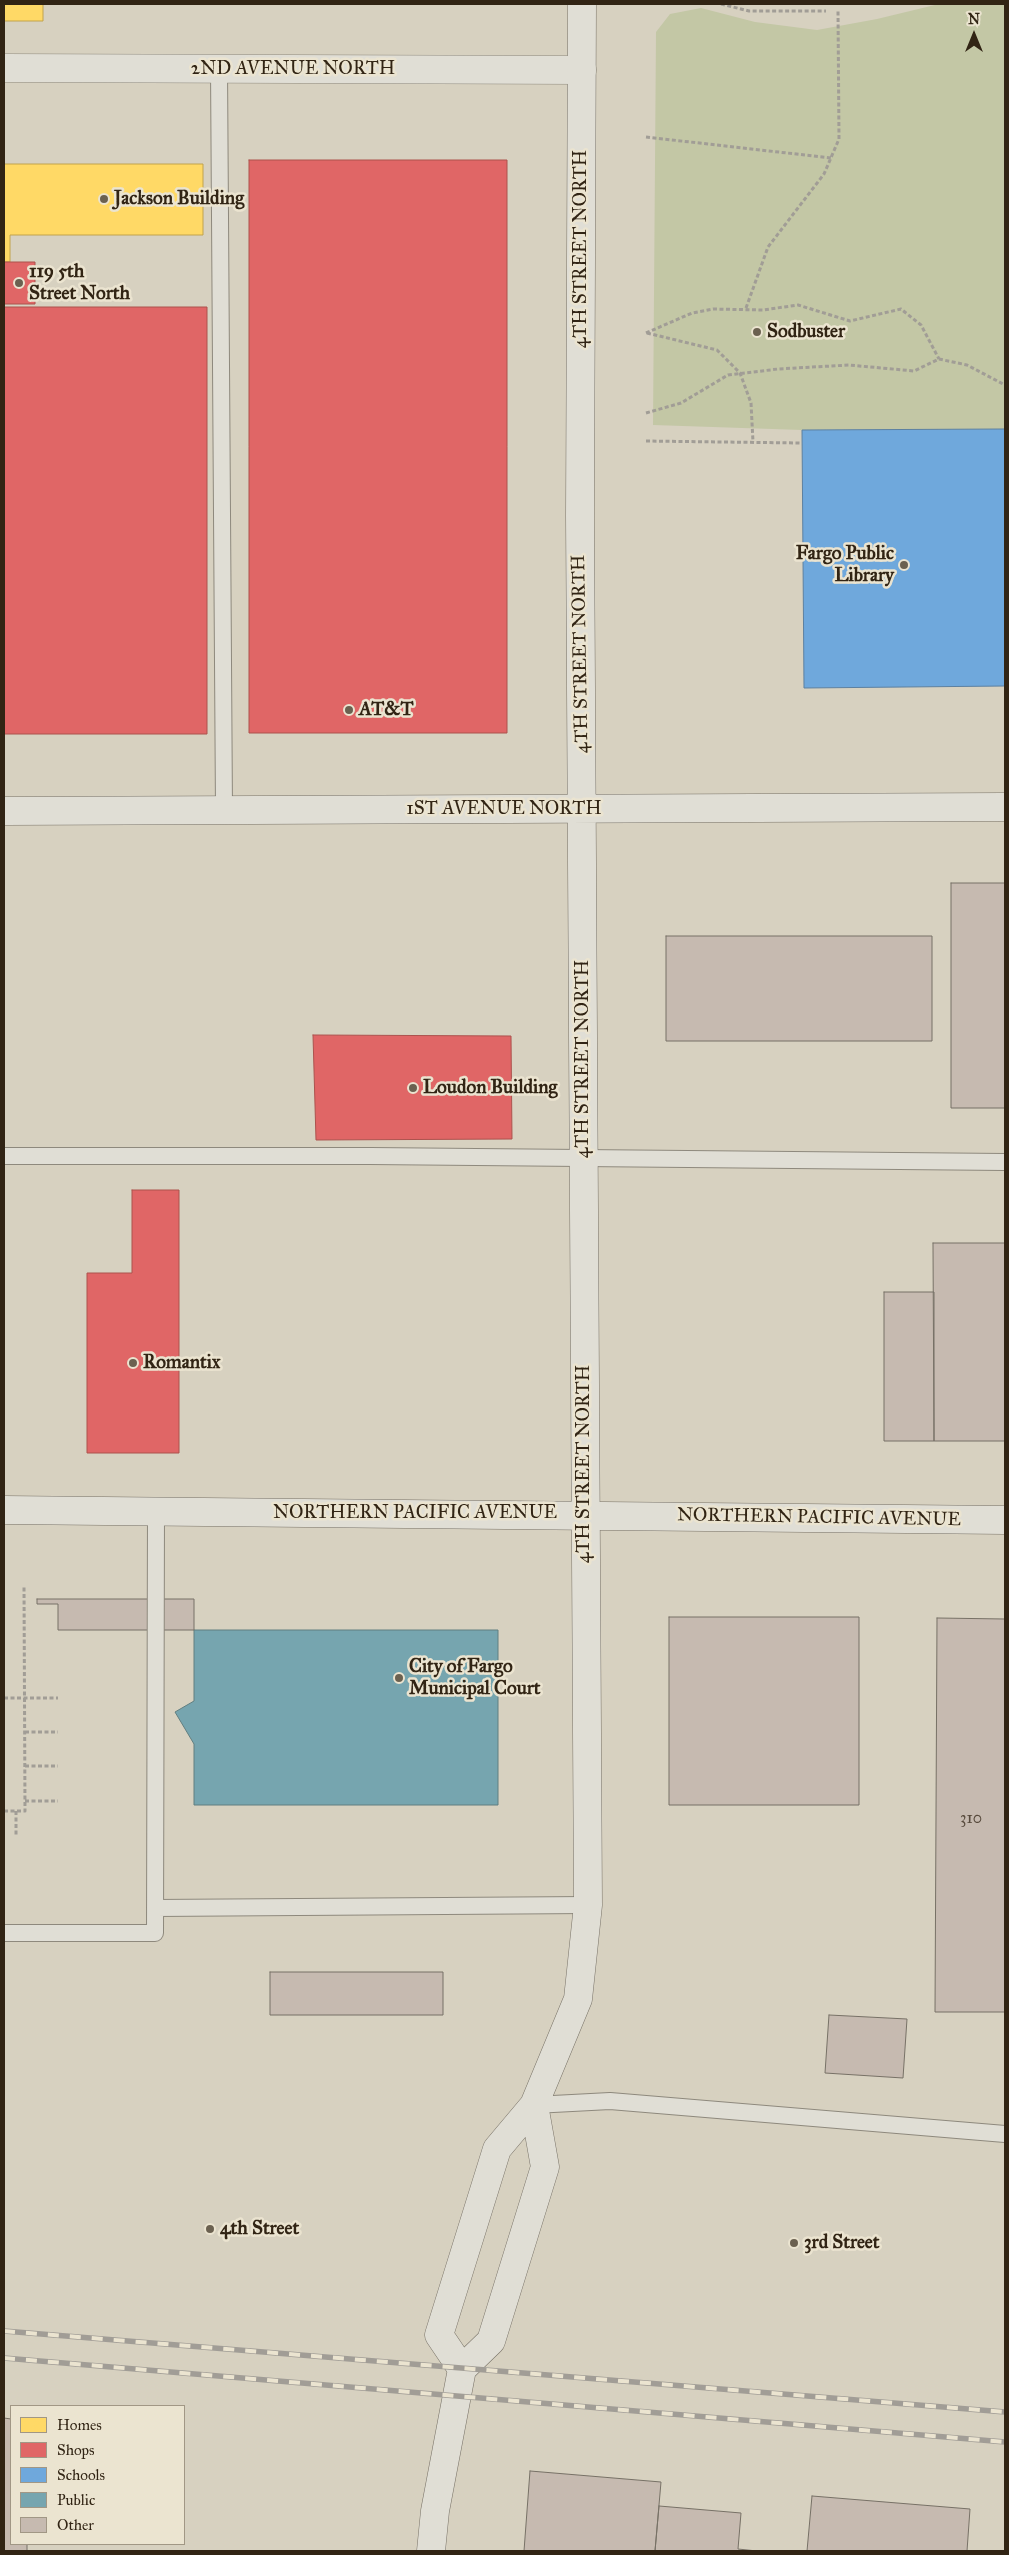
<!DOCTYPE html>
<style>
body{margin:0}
#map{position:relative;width:1009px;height:2555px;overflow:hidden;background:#d7d1c0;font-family:"IM FELL Great Primer",serif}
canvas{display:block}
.frame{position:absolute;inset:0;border:5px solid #312414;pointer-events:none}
.legend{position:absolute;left:10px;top:2405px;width:175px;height:140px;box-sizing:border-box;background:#ebe4d0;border:1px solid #a19785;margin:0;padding:6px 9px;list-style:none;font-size:15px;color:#312414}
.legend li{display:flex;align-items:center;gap:10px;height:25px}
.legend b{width:25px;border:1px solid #a19785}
.north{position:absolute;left:949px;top:10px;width:50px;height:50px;-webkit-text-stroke:4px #ebe4d0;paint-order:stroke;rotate:0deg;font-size:14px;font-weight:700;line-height:20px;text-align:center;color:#312414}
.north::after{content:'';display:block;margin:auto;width:18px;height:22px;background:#312414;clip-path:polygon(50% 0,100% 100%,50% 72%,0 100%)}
</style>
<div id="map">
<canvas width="1009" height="2555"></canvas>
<div class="frame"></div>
<ul class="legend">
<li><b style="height:14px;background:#ffd966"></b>Homes</li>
<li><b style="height:14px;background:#e06666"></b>Shops</li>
<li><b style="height:14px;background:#6fa8dc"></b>Schools</li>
<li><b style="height:14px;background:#76a5af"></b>Public</li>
<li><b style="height:14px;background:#c6bab0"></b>Other</li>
</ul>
<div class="north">N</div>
</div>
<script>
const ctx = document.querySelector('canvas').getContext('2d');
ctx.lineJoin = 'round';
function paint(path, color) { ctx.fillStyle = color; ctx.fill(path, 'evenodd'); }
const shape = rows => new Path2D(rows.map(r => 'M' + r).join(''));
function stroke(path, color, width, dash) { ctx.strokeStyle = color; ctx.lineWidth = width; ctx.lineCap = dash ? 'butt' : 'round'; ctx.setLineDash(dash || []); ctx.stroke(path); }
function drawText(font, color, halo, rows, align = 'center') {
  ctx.font = font + ' "IM FELL Great Primer",serif'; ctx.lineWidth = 5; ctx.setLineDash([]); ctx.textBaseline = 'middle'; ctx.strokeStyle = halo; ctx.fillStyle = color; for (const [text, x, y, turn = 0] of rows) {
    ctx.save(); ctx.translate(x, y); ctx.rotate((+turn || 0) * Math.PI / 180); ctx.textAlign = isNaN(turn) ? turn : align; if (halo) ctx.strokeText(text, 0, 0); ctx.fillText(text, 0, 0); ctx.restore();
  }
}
paint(shape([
 [939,4,1005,4,1005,429,802,430,653,425,656,32,670,14,701,8,755,22,817,30,877,19]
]), '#c3c7a5');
const homes = shape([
 [4,4,43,4,43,21,4,21,4,4],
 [4,164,203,164,203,235,10,235,10,262,4,262,4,164]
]);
paint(homes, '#ffd966');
stroke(homes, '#c1a34d', 1);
const shops = shape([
 [249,160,507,160,507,733,249,733,249,160],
 [4,262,35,262,35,304,4,304,4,262],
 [4,307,207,307,207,734,4,734,4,307],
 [313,1035,511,1036,512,1139,316,1140,313,1035],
 [132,1190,179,1190,179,1453,87,1453,87,1273,132,1273,132,1190]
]);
paint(shops, '#e06666');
stroke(shops, '#ac524d', 1);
const schools = shape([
 [1005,429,1005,686,804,688,802,430,1005,429]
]);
paint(schools, '#6fa8dc');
stroke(schools, '#5c80a0', 1);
const public = shape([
 [194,1630,498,1630,498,1805,194,1805,194,1744,175,1712,194,1701,194,1630]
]);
paint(public, '#76a5af');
stroke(public, '#617e80', 1);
const building = shape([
 [951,883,1005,883,1005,1108,951,1108,951,883],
 [666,936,932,936,932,1041,666,1041,666,936],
 [933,1243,1005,1243,1005,1441,934,1441,933,1243],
 [884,1292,934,1292,934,1441,884,1441,884,1292],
 [37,1599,194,1599,194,1630,58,1630,58,1604,37,1604,37,1599],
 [669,1617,859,1617,859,1805,669,1805,669,1617],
 [937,1618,1005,1619,1005,2012,935,2012,937,1618],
 [270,1972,443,1972,443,2015,270,2015,270,1972],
 [829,2015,907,2019,903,2078,825,2073,829,2015],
 [4,2418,11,2419,11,2544,27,2544,27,2551,4,2551,4,2418],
 [530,2471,661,2482,655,2551,524,2551,530,2471],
 [812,2496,970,2509,967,2551,807,2551,812,2496],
 [659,2506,741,2513,738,2549,757,2551,655,2551,659,2506]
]);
paint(building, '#c6bab0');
stroke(building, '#777166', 1);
const lane = shape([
 [219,68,224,810],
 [4,1156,370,1156,1005,1162],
 [155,1908,588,1905],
 [4,1933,155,1933,156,1511],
 [534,2105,610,2101,1005,2134]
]);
const street = shape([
 [4,68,582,70]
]);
const secondary = shape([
 [4,811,1005,807],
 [4,1510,1005,1520],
 [462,2369,439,2335,497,2149,534,2105,578,1999,588,1905,580,515,582,4],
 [431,2551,435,2511,462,2369,491,2341,545,2167,534,2105]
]);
stroke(lane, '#8e897d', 18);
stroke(street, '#8e897d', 29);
stroke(secondary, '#777166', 29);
stroke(shape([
 [721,4,749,11,826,11],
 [646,137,831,158],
 [746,308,768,247,824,174,839,139,838,11],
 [646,333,692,313,713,309,763,310,798,305,850,321,901,309,921,325,939,359],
 [647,333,717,350,740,373,751,403,753,442],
 [646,413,681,403,728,375,778,369,849,365,914,371,939,359,967,365,1005,385],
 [646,441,802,443],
 [4,1698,58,1698],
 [25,1732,58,1732],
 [25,1766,58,1766],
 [25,1801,58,1801],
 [4,1811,25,1811,24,1585],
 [16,1811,16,1836]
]), '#a19d96', 3, [4, 2.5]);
stroke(lane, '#e0ded5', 16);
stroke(street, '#e0ded5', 28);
stroke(secondary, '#e0ded5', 28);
const rail = shape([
 [4,2331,1005,2412],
 [4,2358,1005,2442]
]);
stroke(rail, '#a19d96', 5.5);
stroke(rail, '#ebe4d0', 4, [11]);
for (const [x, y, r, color] of [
 [104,199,5,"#6b6150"],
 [19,283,5,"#6b6150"],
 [757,332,5,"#6b6150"],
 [904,565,5,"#6b6150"],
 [349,710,5,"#6b6150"],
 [413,1088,5,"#6b6150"],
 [133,1363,5,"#6b6150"],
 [399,1678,5,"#6b6150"],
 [210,2229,5,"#6b6150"],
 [794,2243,5,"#6b6150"]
]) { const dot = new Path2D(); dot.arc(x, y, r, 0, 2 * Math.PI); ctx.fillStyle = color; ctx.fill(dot); stroke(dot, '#ebe4d0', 2); }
drawText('16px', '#574a3c', null, [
 ["310",971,1819]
]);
drawText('19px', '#312414', '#ebe4d0', [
 ["2ND AVENUE NORTH",293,69],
 ["4TH STREET NORTH",581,249,-90],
 ["4TH STREET NORTH",581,654,-91],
 ["1ST AVENUE NORTH",504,809],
 ["4TH STREET NORTH",583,1059,-90],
 ["4TH STREET NORTH",584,1464,-90],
 ["NORTHERN PACIFIC AVENUE",415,1513],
 ["NORTHERN PACIFIC AVENUE",819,1518,1]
]);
drawText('bold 19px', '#312414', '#ebe4d0', [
 ["Jackson Building",114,199],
 ["119 5th",29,272],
 ["Street North",29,294],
 ["Sodbuster",767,332],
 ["Fargo Public",894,554,"right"],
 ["Library",894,576,"right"],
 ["AT&T",359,710],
 ["Loudon Building",423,1088],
 ["Romantix",143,1363],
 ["City of Fargo",409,1667],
 ["Municipal Court",409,1689],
 ["4th Street",220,2229],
 ["3rd Street",804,2243]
], 'left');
</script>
